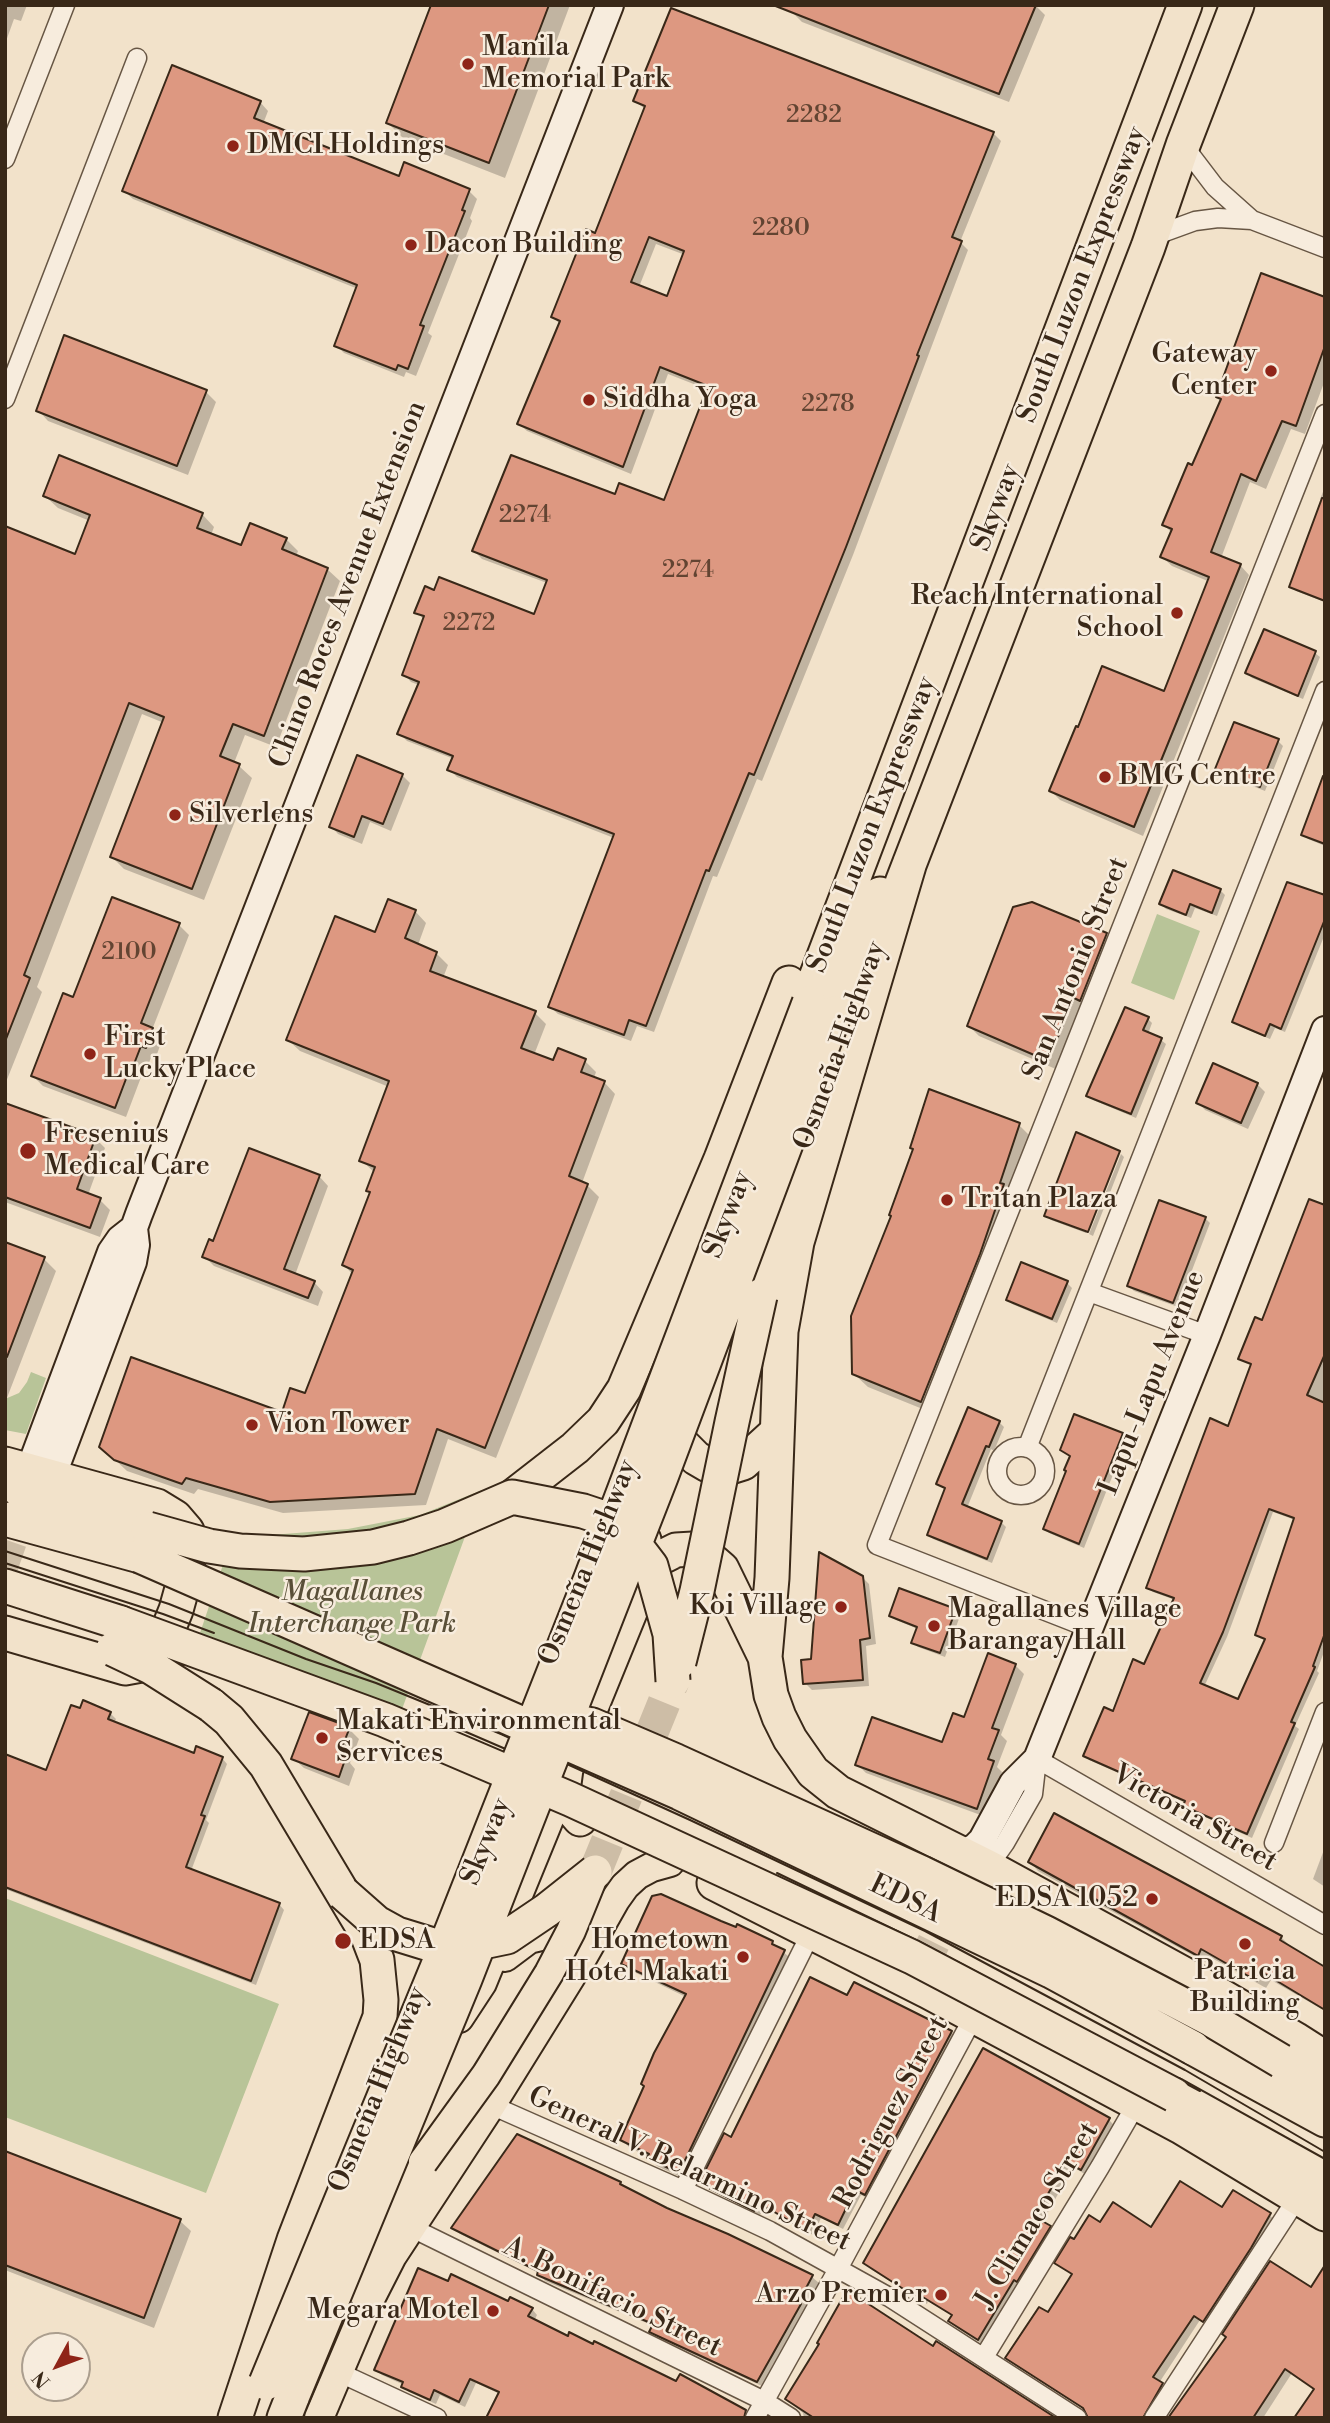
<!DOCTYPE html>
<meta charset="utf-8">
<style>
body{margin:0}
#map{position:relative;width:1330px;height:2423px;overflow:hidden;background:#f2e2ca;font-family:"Libre Bodoni",serif}
canvas{display:block}
.frame{position:absolute;inset:0;border:7px solid #392818;pointer-events:none}
.north{position:absolute;left:21px;top:2332px;width:70px;height:70px;box-sizing:border-box;background:#f7ecdd;border:2px solid #ab9e8e;border-radius:50%;rotate:229deg;font-size:19px;font-weight:700;line-height:28px;text-align:center;color:#392818}
.north::after{content:'';display:block;margin:auto;width:24px;height:32px;background:#8f2418;clip-path:polygon(50% 0,100% 100%,50% 72%,0 100%)}
</style>
<div id="map">
<canvas width="1330" height="2423"></canvas>
<div class="frame"></div>
<div class="north">N</div>
</div>
<script>
const ctx = document.querySelector('canvas').getContext('2d');
ctx.lineJoin = 'round';
function paint(path, color) { ctx.fillStyle = color; ctx.fill(path, 'evenodd'); }
const shape = rows => new Path2D(rows.map(r => 'M' + r).join(''));
function stroke(path, color, width, dash) { ctx.strokeStyle = color; ctx.lineWidth = width; ctx.lineCap = dash ? 'butt' : 'round'; ctx.setLineDash(dash || []); ctx.stroke(path); }
function drawText(font, color, halo, rows, align = 'center') {
  ctx.font = font + ' "Libre Bodoni",serif'; ctx.lineWidth = 5; ctx.setLineDash([]); ctx.textBaseline = 'middle'; ctx.strokeStyle = halo; ctx.fillStyle = color; for (const [text, x, y, turn = 0] of rows) {
    ctx.save(); ctx.translate(x, y); ctx.rotate((+turn || 0) * Math.PI / 180); ctx.textAlign = isNaN(turn) ? turn : align; if (halo) ctx.strokeText(text, 0, 0); ctx.fillText(text, 0, 0); ctx.restore();
  }
}
paint(shape([
 [1157,914,1200,931,1174,1000,1131,983],
 [31,1372,46,1378,26,1434,5,1430,5,1399,19,1393,27,1382],
 [482,1490,401,1712,199,1636,232,1538,348,1529,420,1515],
 [5,1898,279,2004,206,2193,5,2117]
]), '#b8c498');
paint(shape([
 [5,5,27,5,21,21,14,19,5,44],
 [433,5,570,5,505,178,403,138,388,123],
 [797,5,1036,6,1045,15,1009,102,802,22,793,13],
 [635,101,993,133,1001,141,960,242,968,250,853,555,762,781,757,779,717,877,713,876,654,1032,637,1026,631,1041,558,1014,550,1007,614,838,457,777,449,769,454,759,407,741,399,733,419,685,411,682,404,674,424,620,417,612,535,616,547,583,482,559,474,551,616,496,665,502,709,390,668,374,631,474,527,431,519,424,560,324,553,317,596,235,645,109],
 [656,244,685,255,668,298,639,287],
 [260,102,268,111,263,124,400,178,469,191,477,199,470,218,472,221,428,333,432,336,416,376,406,372,404,377,344,353,336,345,358,289,133,199,124,191],
 [1325,299,1325,380,1305,434,1291,429,1266,489,1250,482,1221,558,1240,565,1249,575,1143,836,1060,800,1051,791,1165,693,1210,582,1172,566,1162,557,1172,533,1164,525,1193,467,1222,400,1218,396],
 [206,392,216,402,188,475,48,421,38,410],
 [1325,487,1325,602,1296,591,1291,586,1323,502,1320,499],
 [45,496,202,514,214,527,211,535,242,548,286,539,298,551,296,557,327,569,340,581,276,747,245,735,234,763,239,766,252,778,204,900,124,869,112,857,164,723,142,714,37,987,42,992,6,1082,5,528,76,556,90,521,58,508],
 [1315,653,1320,657,1303,699,1252,678,1247,673],
 [1278,741,1283,746,1265,791,1222,774,1217,769],
 [402,775,410,783,391,831,370,822,362,844,338,834,331,826],
 [1325,783,1325,846,1308,839,1303,834],
 [1220,890,1225,895,1217,916,1195,908,1191,918,1166,909,1161,904],
 [1325,896,1325,934,1285,1032,1275,1028,1270,1039,1239,1026,1234,1021],
 [415,911,426,923,418,945,436,953,448,965,443,978,535,1013,546,1024,534,1055,554,1063,585,1061,596,1072,594,1078,604,1082,615,1094,582,1183,587,1185,599,1197,496,1458,448,1439,426,1505,283,1513,198,1489,194,1494,127,1471,110,1455,283,1414,306,1395,353,1275,344,1265,371,1193,375,1173,361,1160,389,1087,300,1051,288,1040,376,934],
 [179,925,189,935,152,1030,162,1040,156,1057,152,1055,145,1073,143,1072,126,1117,43,1086,33,1076,74,999],
 [1106,935,1116,945,1058,1070,979,1036,969,1026],
 [1148,1019,1152,1023,1148,1034,1161,1040,1166,1044,1136,1118,1093,1100,1088,1095],
 [1257,1084,1265,1092,1248,1129,1205,1110,1198,1102],
 [5,1113,95,1138,105,1148,88,1195,100,1200,110,1210,100,1237,5,1202],
 [1019,1125,1032,1138,935,1414,868,1387,854,1374],
 [1118,1152,1086,1233,1051,1220,1046,1215],
 [1121,1154,1124,1157,1093,1236,1089,1234],
 [319,1176,328,1186,295,1275,314,1282,323,1292,318,1306,214,1266,204,1256,214,1243],
 [1325,1207,1325,1649,1317,1671,1319,1673,1295,1726,1299,1729,1252,1838,1189,1810,1185,1805,1186,1803,1089,1760,1085,1756,1145,1666,1175,1600,1153,1592,1148,1587,1229,1428,1253,1366,1240,1358,1263,1322],
 [1273,1512,1295,1520,1257,1635,1266,1641,1239,1702,1204,1687,1227,1637],
 [1205,1218,1210,1223,1178,1307,1134,1291,1129,1286],
 [5,1244,44,1259,56,1271,5,1403],
 [1022,1264,1067,1283,1072,1288,1057,1323,1012,1304,1008,1299],
 [999,1422,1004,1427,994,1451,991,1449,967,1508,1001,1522,1006,1527,992,1563,933,1539,929,1534,946,1490,938,1484],
 [1122,1435,1127,1439,1084,1548,1049,1533,1045,1529],
 [862,1577,869,1584,876,1644,866,1646,869,1686,812,1690,805,1683,812,1661],
 [900,1590,955,1611,960,1616,945,1657,918,1647,913,1642,918,1629,896,1620,891,1616],
 [1015,1665,1024,1674,1001,1735,1007,1741,997,1767,1002,1772,986,1817,866,1773,857,1764,943,1745],
 [84,1703,110,1713,116,1719,114,1723,195,1755,222,1758,227,1764,206,1820,209,1823,191,1871,279,1904,284,1910,256,1985,5,1889,5,1755,47,1772],
 [349,1729,359,1739,350,1763,355,1769,349,1786,304,1768,293,1758],
 [1325,1847,1325,1887,1313,1879],
 [1030,1862,1281,1937,1290,1946,1289,1947,1325,1969,1325,2011,1271,1980,1266,1988,1210,1957,1207,1963,1038,1871],
 [736,1929,772,1943,793,1960,687,2180,657,2166,649,2157,630,2148,622,2140,686,1997,632,1971,623,1963],
 [848,1997,951,2032,957,2038,871,2200,861,2195,843,2229,821,2218,813,2235,765,2208,760,2215,707,2188,701,2183,731,2139],
 [1109,2120,1116,2127,1088,2176,1073,2167,1042,2223,1056,2234,985,2346,957,2328,950,2321,953,2316,928,2301,927,2304,872,2270,865,2263],
 [5,2153,180,2221,191,2231,154,2328,5,2270],
 [620,2183,626,2189,666,2209,727,2235,812,2277,819,2283,804,2310,806,2312,764,2387,658,2338,651,2332,654,2326,545,2281,539,2273,460,2234,453,2228],
 [1222,2210,1269,2215,1275,2220,1209,2326,1200,2320,1159,2383,1168,2390,1152,2418,1103,2418,1083,2404,1081,2407,1008,2358,1048,2315,1073,2276,1057,2263,1074,2241,1100,2224,1152,2230],
 [449,2283,532,2309,537,2315,534,2321,745,2412,751,2418,488,2418,500,2394,476,2383,465,2407,440,2395,436,2404,409,2392,403,2387,404,2385,382,2375,376,2369],
 [1312,2289,1316,2390,1292,2373,1263,2418,1170,2418],
 [821,2344,933,2348,1052,2418,804,2418,803,2413,787,2400]
]), '#0003');
const building = shape([
 [431,5,549,5,489,163,386,123,431,5],
 [773,5,1036,5,999,94,773,5],
 [671,8,994,132,952,237,962,241,917,355,919,356,846,547,754,775,749,773,709,871,706,870,646,1026,629,1020,624,1035,548,1007,614,834,447,770,453,756,397,734,419,682,402,675,424,616,414,613,425,586,434,590,439,577,534,614,547,580,472,551,511,455,615,494,619,483,664,500,708,386,660,367,623,467,517,424,560,321,551,317,586,229,595,233,645,106,633,101,671,8],
 [649,237,684,251,667,296,631,282,649,237],
 [172,65,261,101,254,118,399,176,404,162,470,189,462,210,465,211,420,325,424,326,408,369,398,365,396,370,334,346,357,285,122,191,172,65],
 [1261,273,1325,297,1325,346,1296,426,1282,421,1256,481,1241,474,1211,552,1241,564,1134,827,1049,791,1076,726,1078,727,1102,666,1164,691,1209,577,1160,557,1172,529,1162,525,1188,463,1192,465,1221,399,1216,397,1261,273],
 [64,335,207,390,177,466,36,411,64,335],
 [59,455,203,513,197,528,241,545,250,523,287,538,282,549,328,568,264,736,233,724,220,756,240,764,192,889,110,857,164,717,129,703,24,975,30,978,6,1039,5,526,75,554,90,515,43,496,59,455],
 [1322,498,1325,498,1325,601,1289,587,1322,498],
 [1264,629,1316,651,1298,696,1245,673,1264,629],
 [1234,722,1279,739,1260,787,1215,769,1234,722],
 [357,755,403,774,383,824,362,816,354,837,329,827,357,755],
 [1323,776,1325,776,1325,844,1301,835,1323,776],
 [1173,870,1221,889,1212,913,1190,904,1186,915,1159,904,1173,870],
 [1287,882,1325,895,1325,919,1281,1029,1270,1024,1265,1036,1232,1022,1287,882],
 [112,897,180,923,141,1023,153,1028,146,1048,141,1046,134,1064,132,1063,115,1108,31,1076,63,993,73,997,112,897],
 [388,899,416,910,405,938,437,952,430,971,536,1011,521,1048,553,1060,558,1048,586,1059,581,1072,605,1081,569,1176,588,1184,485,1448,437,1429,415,1494,270,1502,186,1478,182,1484,114,1460,99,1447,131,1357,282,1412,290,1388,305,1393,353,1270,342,1265,370,1192,366,1191,375,1167,359,1161,389,1081,286,1040,335,916,375,932,388,899],
 [1032,902,1107,933,1080,1001,1074,998,1048,1061,967,1026,1013,907,1032,902],
 [1125,1007,1149,1017,1143,1030,1162,1038,1131,1114,1086,1096,1125,1007],
 [1213,1063,1258,1083,1241,1123,1196,1103,1213,1063],
 [929,1089,1020,1123,1000,1183,1004,1184,980,1254,921,1402,852,1374,851,1316,891,1216,889,1215,913,1149,910,1148,929,1089],
 [5,1103,96,1136,77,1189,101,1198,90,1228,5,1197,5,1103],
 [1076,1132,1120,1151,1088,1232,1044,1216,1076,1132],
 [249,1148,320,1175,284,1269,315,1281,308,1298,202,1257,209,1239,213,1241,249,1148],
 [1309,1199,1325,1205,1325,1354,1307,1395,1325,1403,1325,1633,1313,1666,1315,1667,1291,1722,1295,1723,1247,1834,1183,1806,1185,1801,1083,1756,1104,1707,1113,1711,1133,1659,1144,1664,1174,1598,1146,1588,1210,1418,1228,1426,1251,1364,1238,1359,1255,1317,1262,1320,1309,1199],
 [1269,1509,1294,1518,1255,1635,1265,1639,1238,1699,1200,1683,1223,1632,1269,1509],
 [1159,1200,1206,1217,1173,1303,1127,1286,1159,1200],
 [5,1242,45,1257,7,1357,5,1356,5,1242],
 [1021,1262,1068,1281,1052,1319,1006,1300,1021,1262],
 [968,1407,1000,1421,989,1447,986,1446,962,1504,1002,1521,987,1559,927,1535,945,1488,936,1484,968,1407],
 [1074,1414,1123,1433,1079,1544,1043,1529,1066,1471,1064,1470,1070,1456,1060,1450,1074,1414],
 [819,1552,863,1576,870,1638,860,1640,863,1680,803,1684,801,1660,811,1659,819,1552],
 [899,1588,956,1609,940,1653,911,1643,917,1627,889,1616,899,1588],
 [988,1653,1016,1664,992,1728,999,1730,988,1759,994,1761,977,1809,855,1765,872,1717,942,1742,953,1713,964,1717,988,1653],
 [83,1700,111,1712,108,1719,194,1753,196,1746,223,1757,201,1815,205,1816,186,1867,280,1903,251,1981,5,1887,5,1754,46,1770,71,1705,80,1708,83,1700],
 [309,1712,350,1727,339,1755,346,1757,339,1777,291,1759,309,1712],
 [1054,1813,1282,1936,1280,1940,1325,1967,1325,2010,1262,1972,1257,1981,1201,1949,1198,1956,1028,1862,1054,1813],
 [661,1894,721,1921,736,1927,737,1924,773,1941,772,1944,785,1950,679,2173,647,2158,649,2154,620,2140,644,2086,641,2084,654,2053,686,1994,621,1964,652,1896,661,1894],
 [810,1977,847,1995,854,1982,952,2031,865,2195,855,2190,838,2225,815,2214,807,2231,759,2203,754,2211,699,2183,724,2133,731,2137,810,1977],
 [983,2048,1110,2118,1081,2170,1066,2162,1035,2217,1051,2226,1017,2282,1014,2280,978,2340,948,2321,952,2315,921,2296,919,2299,863,2263,983,2048],
 [517,2134,621,2182,620,2184,667,2208,728,2234,813,2275,798,2303,801,2304,757,2382,649,2332,653,2324,537,2275,538,2271,451,2228,517,2134],
 [5,2151,181,2219,144,2318,5,2265,5,2151],
 [1180,2181,1222,2207,1233,2190,1271,2213,1251,2248,1203,2322,1194,2316,1153,2377,1163,2383,1143,2418,1088,2418,1083,2408,1005,2358,1039,2307,1048,2312,1072,2274,1054,2263,1070,2237,1074,2239,1089,2215,1100,2222,1113,2202,1151,2227,1180,2181],
 [1270,2261,1311,2287,1325,2265,1325,2418,1294,2418,1314,2389,1285,2369,1253,2418,1168,2418,1226,2337,1222,2334,1270,2261],
 [418,2268,448,2281,451,2274,508,2301,510,2297,533,2308,528,2316,568,2336,569,2332,593,2344,594,2341,676,2381,680,2374,746,2410,744,2418,486,2418,499,2392,470,2379,459,2402,434,2390,430,2400,401,2387,403,2382,374,2370,418,2268],
 [847,2290,933,2346,936,2341,1056,2418,814,2418,785,2399,819,2344,817,2343,847,2290]
]);
paint(building, '#dd9881');
stroke(building, '#392818', 2);
stroke(shape([
 [5,1567,27,1505]
]), '#cdbda6', 26, [26, 13]);
stroke(shape([
 [595,1872,673,1681],
 [919,1972,957,1896]
]), '#cdbda6', 33, [33, 17]);
const street = shape([
 [1183,145,1215,187,1252,220,1325,248],
 [5,159,65,5],
 [1151,237,1195,221,1218,218,1252,220],
 [5,399,137,58],
 [1089,1292,1207,1335],
 '997 1471a24 24 0 1 1 48 0a24 24 0 1 1-48 0Z',
 [1027,1448,1325,691],
 [1089,1628,877,1545,1325,414],
 [1274,1843,1325,1712],
 [988,1867,1005,1843,1033,1794,1037,1759,1325,1925],
 [491,2105,683,2190,770,2231,889,2297,1077,2418],
 [683,2190,812,1931],
 [410,2227,764,2401,791,2418],
 [984,2357,1100,2167,1137,2103],
 [338,2372,437,2418],
 [755,2418,838,2269,974,2016],
 [1154,2418,1298,2197]
]);
const secondary = shape([
 [29,1471,111,1252,120,1239,134,1228],
 [52,1477,133,1262,136,1245,134,1228,139,1214,610,5],
 [962,1854,975,1847,982,1840,1013,1783,1037,1759,1207,1335,1325,1030]
]);
const primary = shape([
 [505,1957,529,1939,550,1934,567,1939,576,1947,580,1958],
 [459,2018,482,1983,552,1812,563,1777],
 [353,2288,388,2217,423,2162],
 [319,2418,367,2305,392,2256,491,2105,581,1960,615,1900,625,1886,637,1875,652,1867,670,1862]
]);
const highway = shape([
 [910,862,797,1242,781,1331,772,1578,765,1657,771,1695,779,1717,790,1739,813,1772,838,1792,988,1867,1182,1973,1295,2039,1325,2058],
 [902,883,1148,247,1183,145,1237,5],
 [835,1013,880,894],
 [796,1030,1185,5],
 [760,1296,778,1219,814,1118],
 [668,1411,681,1443,696,1458,708,1465,727,1468,743,1463,777,1432],
 [5,1464,157,1506,175,1517,187,1531,189,1554,186,1574,176,1610,157,1657,147,1664,125,1668,5,1633],
 [20,1491,148,1529],
 [512,1497,575,1448,603,1421,624,1389,721,1159,789,983],
 [5,1519,140,1556],
 [5,1586,121,1623],
 [635,1600,644,1540],
 [211,1705,229,1720,266,1765,367,1934,377,1960,381,2000,380,2017,294,2240,235,2418],
 [580,1819,567,1804,563,1791,566,1769,635,1600,650,1571,660,1558,676,1550,693,1549,707,1556,722,1569,764,1655],
 [714,1883,927,1991,1181,2127,1325,2214],
 [1193,2048,1325,2120],
 [1281,2061,1325,2088],
 [1174,2095,1325,2179],
 [284,2418,293,2395]
]);
stroke(street, '#675644', 21);
stroke(secondary, '#392818', 30);
stroke(primary, '#392818', 32);
stroke(highway, '#392818', 37);
stroke(street, '#f7ecdd', 18);
stroke(secondary, '#f7ecdd', 26);
stroke(primary, '#f2e2ca', 28);
stroke(highway, '#f2e2ca', 33);
stroke(shape([
 [5,1551,169,1604,306,1659,376,1683,501,1734,690,1820,925,1931,1185,2070,1325,2152],
 [5,1563,163,1614,214,1633],
 [436,1719,545,1766],
 [777,1873,922,1943,1200,2091]
]), '#392818', 2);
const primaryBridge = shape([
 [423,2162,486,2075,549,1973,571,1931,595,1872]
]);
const highwayBridge = shape([
 [148,1529,209,1546,240,1551,304,1554,373,1547,409,1538,445,1526,512,1497,583,1511,598,1516,614,1525,635,1545,651,1566,670,1634,673,1681],
 [140,1556,680,1793,1051,1971,1193,2048],
 [121,1623,385,1720,570,1799,912,1957,1174,2095],
 [113,1649,151,1667,211,1705],
 [679,1662,697,1591,732,1422,760,1296],
 [546,1716,592,1725,676,1761,922,1873,1046,1933,1212,2020,1281,2061],
 [343,1893,377,1923,397,1934,436,1946,454,1948,507,1937,547,1910,595,1872],
 [266,2383,437,1968,591,1578,809,1003],
 [293,2395,465,1979,661,1477,835,1013]
]);
stroke(primaryBridge, '#392818', 32, []);
stroke(highwayBridge, '#392818', 37, []);
stroke(primaryBridge, '#f2e2ca', 28);
stroke(highwayBridge, '#f2e2ca', 33);
for (const [x, y, r, color] of [
 [468,64,7,"#8f2418"],
 [233,146,7,"#8f2418"],
 [411,245,7,"#8f2418"],
 [1271,371,7,"#8f2418"],
 [589,400,7,"#8f2418"],
 [1177,613,7,"#8f2418"],
 [1105,777,7,"#8f2418"],
 [175,815,7,"#8f2418"],
 [90,1054,7,"#8f2418"],
 [28,1151,9,"#8f2418"],
 [947,1200,7,"#8f2418"],
 [252,1425,7,"#8f2418"],
 [841,1607,7,"#8f2418"],
 [934,1626,7,"#8f2418"],
 [322,1738,7,"#8f2418"],
 [1152,1899,7,"#8f2418"],
 [343,1941,9,"#8f2418"],
 [1245,1944,7,"#8f2418"],
 [743,1957,7,"#8f2418"],
 [941,2295,7,"#8f2418"],
 [493,2311,7,"#8f2418"]
]) { const dot = new Path2D(); dot.arc(x, y, r, 0, 2 * Math.PI); ctx.fillStyle = color; ctx.fill(dot); stroke(dot, '#f7ecdd', 2.5); }
drawText('24px', '#624432', null, [
 ["2282",814,116],
 ["2280",781,229],
 ["2278",828,405],
 ["2274",525,516],
 ["2274",688,571],
 ["2272",469,624],
 ["2100",129,953]
]);
drawText('28px', '#392818', '#f7ecdd', [
 ["Manila",482,48],
 ["Memorial Park",482,80],
 ["DMCI Holdings",247,146],
 ["Dacon Building",425,245],
 ["Gateway",1257,355,"right"],
 ["Center",1257,387,"right"],
 ["Siddha Yoga",603,400],
 ["Reach International",1163,597,"right"],
 ["School",1163,629,"right"],
 ["BMG Centre",1119,777],
 ["Silverlens",189,815],
 ["First",104,1038],
 ["Lucky Place",104,1070],
 ["Fresenius",44,1135],
 ["Medical Care",44,1167],
 ["Tritan Plaza",961,1200],
 ["Vion Tower",266,1425],
 ["Koi Village",827,1607,"right"],
 ["Magallanes Village",948,1610],
 ["Barangay Hall",948,1642],
 ["Makati Environmental",336,1722],
 ["Services",336,1754],
 ["EDSA 1052",1138,1899,"right"],
 ["EDSA",359,1941],
 ["Hometown",729,1941,"right"],
 ["Hotel Makati",729,1973,"right"],
 ["Patricia",1245,1972,"center"],
 ["Building",1245,2004,"center"],
 ["Arzo Premier",927,2295,"right"],
 ["Megara Motel",479,2311,"right"]
], 'left');
drawText('28px', '#392818', '#f7ecdd', [
 ["South Luzon Expressway",1083,275,-69],
 ["Skyway",997,508,-69],
 ["Chino Roces Avenue Extension",349,585,-69],
 ["South Luzon Expressway",873,825,-69],
 ["San Antonio Street",1077,969,-68],
 ["Osmeña Highway",841,1046,-70],
 ["Skyway",729,1215,-69],
 ["Lapu-Lapu Avenue",1153,1383,-68],
 ["Osmeña Highway",589,1563,-68],
 ["Victoria Street",1194,1819,30],
 ["Skyway",487,1842,-68],
 ["EDSA",905,1900,26],
 ["Osmeña Highway",379,2090,-68],
 ["Rodriguez Street",892,2113,-62],
 ["General V. Belarmino Street",689,2170,25],
 ["J. Climaco Street",1038,2216,-59],
 ["A. Bonifacio Street",612,2298,26]
]);
drawText('italic 28px', '#594f38', '#f7ecdd', [
 ["Magallanes",352,1593],
 ["Interchange Park",352,1625]
]);
</script>
